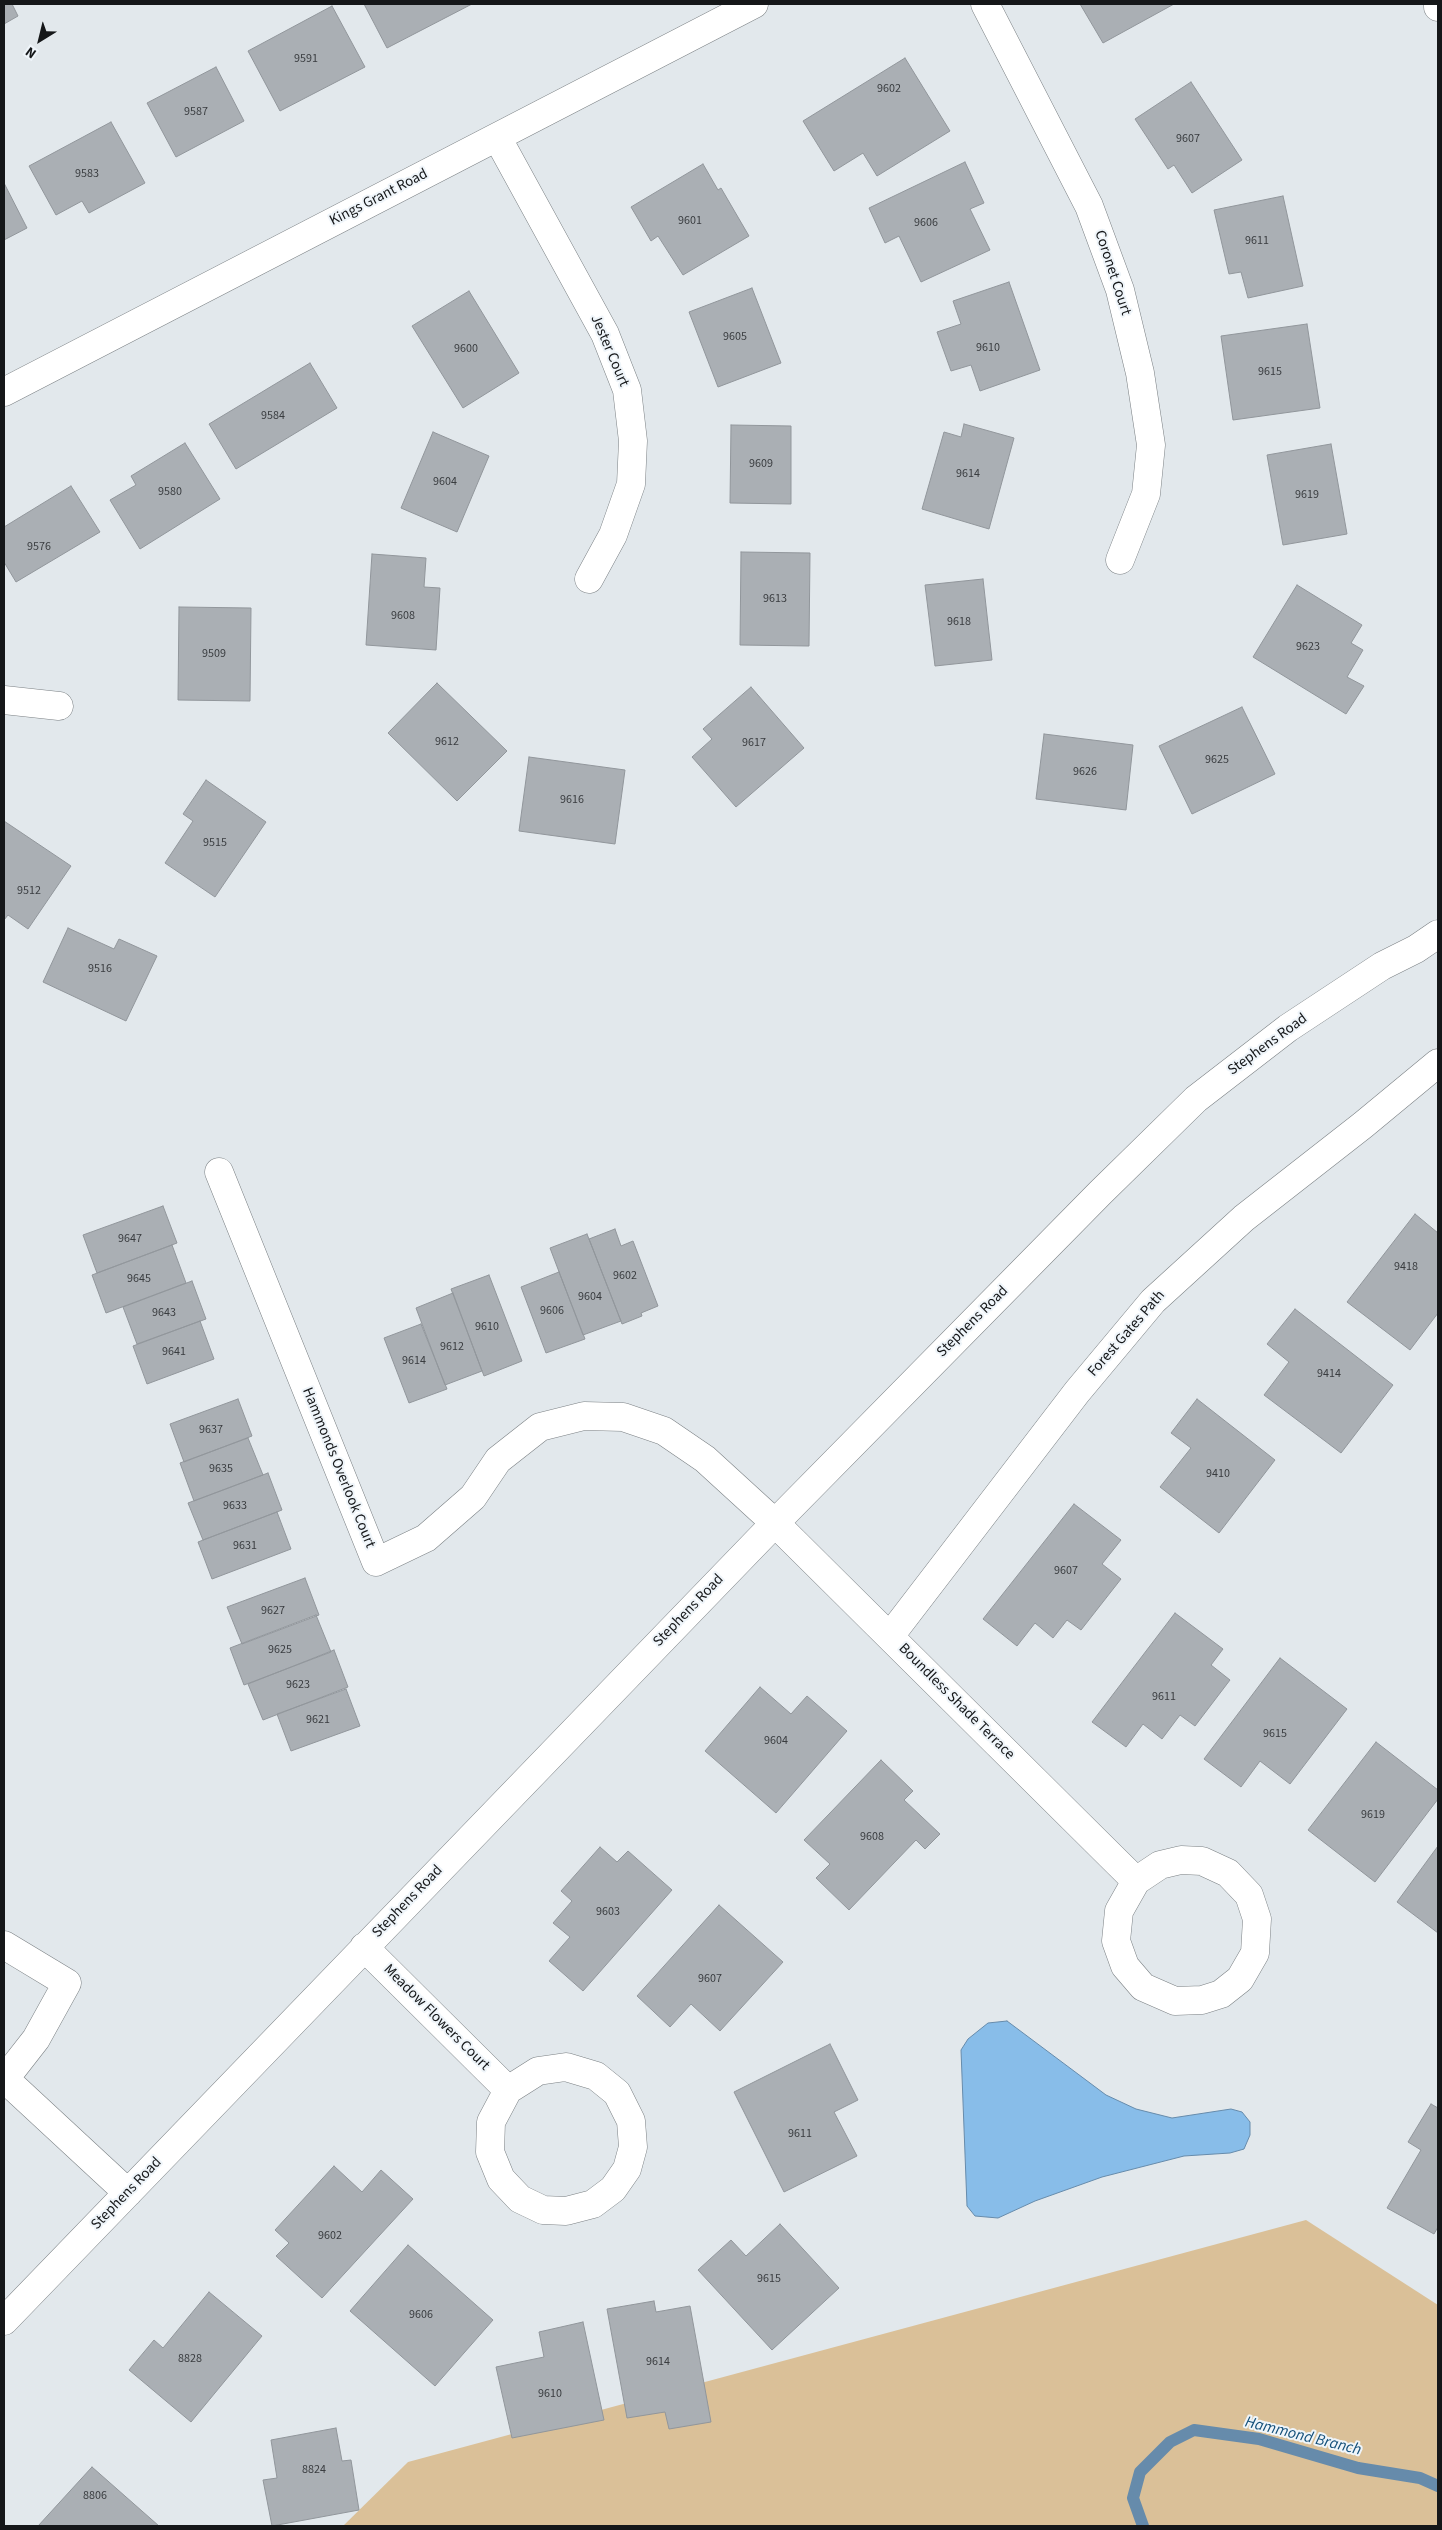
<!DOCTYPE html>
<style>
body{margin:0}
#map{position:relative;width:1442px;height:2530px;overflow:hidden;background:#e2e8ec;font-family:"Source Sans 3",sans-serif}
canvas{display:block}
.frame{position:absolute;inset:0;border:5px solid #151719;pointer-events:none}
.north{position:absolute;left:15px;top:15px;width:50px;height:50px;-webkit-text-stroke:4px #eff5fa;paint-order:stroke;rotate:216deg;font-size:14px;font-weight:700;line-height:20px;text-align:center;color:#151719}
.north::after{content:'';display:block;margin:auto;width:18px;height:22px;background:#151719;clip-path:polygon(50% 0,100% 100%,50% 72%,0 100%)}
</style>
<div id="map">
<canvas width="1442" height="2530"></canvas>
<div class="frame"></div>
<div class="north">N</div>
</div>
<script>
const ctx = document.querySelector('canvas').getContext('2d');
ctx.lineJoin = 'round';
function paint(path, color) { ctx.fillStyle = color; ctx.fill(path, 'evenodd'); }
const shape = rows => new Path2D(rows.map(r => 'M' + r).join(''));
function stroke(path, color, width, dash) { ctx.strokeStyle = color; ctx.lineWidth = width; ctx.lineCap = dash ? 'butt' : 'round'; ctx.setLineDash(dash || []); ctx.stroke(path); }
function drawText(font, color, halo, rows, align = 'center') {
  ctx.font = font + ' "Source Sans 3",sans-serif'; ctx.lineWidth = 4; ctx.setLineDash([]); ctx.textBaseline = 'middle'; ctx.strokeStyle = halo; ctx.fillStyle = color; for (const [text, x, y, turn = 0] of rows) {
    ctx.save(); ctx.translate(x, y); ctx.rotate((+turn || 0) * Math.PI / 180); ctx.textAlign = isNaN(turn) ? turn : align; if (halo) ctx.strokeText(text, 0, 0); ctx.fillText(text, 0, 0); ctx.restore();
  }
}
paint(shape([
 [1306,2220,1438,2305,1438,2526,343,2526,408,2462]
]), '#dac098');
const water = shape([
 [1007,2021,1106,2095,1136,2109,1172,2118,1231,2109,1242,2112,1250,2122,1250,2135,1244,2149,1230,2153,1184,2156,1102,2177,1035,2201,998,2218,975,2216,967,2206,961,2050,968,2039,988,2023,1007,2021]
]);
paint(water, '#88bde9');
stroke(water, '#668bab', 1);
stroke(shape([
 [1143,2526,1133,2498,1140,2472,1170,2442,1194,2430,1259,2439,1358,2468,1420,2478,1438,2486]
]), '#668bab', 12);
const building = shape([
 [4,4,12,4,18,16,4,24,4,4],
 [364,4,472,4,387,48,364,4],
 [1080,4,1174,4,1103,43,1080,4],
 [332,6,365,67,280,111,248,51,332,6],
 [905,58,950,131,877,176,863,153,834,171,803,121,905,58],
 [216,67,244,121,176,157,147,103,216,67],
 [1191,82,1242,160,1192,193,1174,165,1168,169,1135,119,1191,82],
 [111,122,145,183,89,213,82,201,56,215,29,166,111,122],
 [965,162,984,203,970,209,990,250,921,282,899,236,885,243,869,208,965,162],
 [703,164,718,190,721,188,749,236,683,275,658,236,651,241,631,207,703,164],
 [4,183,27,228,4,240,4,183],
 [1283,196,1303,286,1248,298,1241,272,1229,274,1214,210,1283,196],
 [1009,282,1040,370,980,391,971,365,951,371,937,332,961,324,953,301,1009,282],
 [752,288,781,363,718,387,689,312,752,288],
 [469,291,519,373,463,408,412,326,469,291],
 [1307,324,1320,408,1233,420,1221,336,1307,324],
 [310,363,337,408,236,469,209,424,310,363],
 [964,424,1014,438,989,529,922,509,944,432,961,437,964,424],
 [731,425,791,426,791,504,730,503,731,425],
 [433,432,489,456,457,532,401,508,433,432],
 [185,443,220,499,140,549,110,500,136,485,131,476,185,443],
 [1331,444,1347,534,1283,545,1267,455,1331,444],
 [71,486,100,532,16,582,4,562,4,527,71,486],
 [741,552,810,553,809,646,740,645,741,552],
 [372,554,426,558,424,587,440,588,436,650,366,645,372,554],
 [983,579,992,660,935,666,925,585,983,579],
 [1297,585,1362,625,1351,643,1363,650,1347,677,1364,686,1346,714,1253,657,1297,585],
 [179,607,251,608,250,701,178,700,179,607],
 [437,683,507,751,457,801,388,733,437,683],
 [751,687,804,748,736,807,692,757,712,739,703,729,751,687],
 [1242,707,1275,774,1192,814,1159,746,1242,707],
 [1044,734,1133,745,1126,810,1036,799,1044,734],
 [529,757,625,770,615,844,519,831,529,757],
 [206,780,266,822,215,897,165,863,193,821,183,814,206,780],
 [4,821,71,866,28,929,8,915,4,920,4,821],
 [68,928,114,949,119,939,157,956,126,1021,43,982,68,928],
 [163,1206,177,1243,97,1273,83,1235,163,1206],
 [1415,1214,1438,1233,1438,1313,1410,1350,1347,1302,1415,1214],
 [615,1229,621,1246,633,1241,658,1306,641,1313,642,1316,622,1324,589,1239,615,1229],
 [587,1234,621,1321,583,1335,550,1248,587,1234],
 [172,1245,186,1283,106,1313,92,1275,172,1245],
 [559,1272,585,1339,546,1353,521,1287,559,1272],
 [489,1275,522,1361,484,1376,451,1289,489,1275],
 [192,1281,206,1319,137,1344,123,1307,192,1281],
 [453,1293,482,1371,445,1385,416,1308,453,1293],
 [1295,1309,1393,1385,1341,1453,1264,1395,1289,1362,1267,1344,1295,1309],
 [200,1321,214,1359,147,1384,133,1346,200,1321],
 [421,1324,447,1389,409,1403,384,1338,421,1324],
 [238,1399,252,1436,184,1462,170,1424,238,1399],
 [1197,1399,1275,1460,1219,1533,1160,1487,1191,1448,1171,1433,1197,1399],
 [248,1438,263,1475,194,1501,180,1463,248,1438],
 [268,1473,282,1510,203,1540,188,1503,268,1473],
 [1074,1504,1121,1540,1102,1564,1121,1579,1081,1630,1067,1620,1053,1638,1035,1623,1017,1646,983,1619,1074,1504],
 [277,1512,291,1549,212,1579,198,1542,277,1512],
 [305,1578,319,1615,242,1644,227,1607,305,1578],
 [1175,1613,1223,1649,1211,1665,1230,1680,1195,1726,1180,1715,1162,1739,1143,1724,1126,1747,1092,1722,1175,1613],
 [316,1615,331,1652,244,1685,230,1648,316,1615],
 [334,1650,348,1687,263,1720,248,1684,334,1650],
 [1280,1658,1347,1709,1290,1784,1260,1761,1241,1787,1204,1759,1280,1658],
 [760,1687,791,1714,807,1696,847,1731,776,1813,705,1751,760,1687],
 [346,1689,360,1726,291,1751,277,1714,346,1689],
 [1376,1742,1438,1790,1438,1799,1375,1882,1308,1830,1376,1742],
 [881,1760,913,1791,904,1800,940,1834,925,1849,916,1840,849,1910,816,1878,830,1864,804,1840,881,1760],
 [1438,1846,1438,1933,1397,1902,1438,1846],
 [600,1847,617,1862,628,1851,672,1890,583,1991,549,1961,570,1937,553,1923,572,1901,561,1891,600,1847],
 [719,1905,783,1962,720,2031,691,2004,670,2027,637,1996,719,1905],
 [830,2044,858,2100,834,2112,857,2156,784,2192,734,2092,830,2044],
 [1431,2104,1438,2108,1438,2227,1434,2234,1387,2208,1421,2150,1408,2142,1431,2104],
 [334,2166,362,2192,381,2170,413,2199,322,2298,276,2256,289,2243,275,2230,334,2166],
 [780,2224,839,2288,772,2350,698,2270,731,2240,746,2256,780,2224],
 [408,2245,493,2320,435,2386,350,2311,408,2245],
 [209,2292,262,2336,191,2422,129,2370,154,2340,163,2348,209,2292],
 [654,2301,656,2312,690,2306,711,2422,669,2429,665,2412,627,2418,607,2309,654,2301],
 [583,2322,604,2420,512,2438,496,2367,544,2357,539,2332,583,2322],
 [336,2428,342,2461,351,2460,359,2510,272,2526,263,2480,277,2478,271,2440,336,2428],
 [92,2467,159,2526,38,2526,92,2467]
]);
paint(building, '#aaafb4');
stroke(building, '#91969b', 1);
const minor = shape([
 [985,4,1089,206,1120,290,1140,373,1151,445,1146,494,1120,560],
 [1438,4,1438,7],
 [497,137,605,334,627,390,633,441,631,484,613,535,589,579],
 [4,392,754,4],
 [4,700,59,706],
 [219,1172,376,1562,426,1538,473,1497,498,1460,540,1427,584,1416,623,1417,664,1431,705,1459,775,1523,1136,1881,1119,1911,1116,1941,1125,1966,1143,1987,1175,2001,1202,2000,1221,1994,1240,1979,1255,1953,1257,1919,1249,1895,1228,1873,1202,1861,1181,1860,1160,1865,1136,1881],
 [890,1636,1077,1392,1153,1301,1244,1218,1363,1125,1438,1063],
 [4,1945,67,1983,36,2039,4,2080],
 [364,1947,508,2090,491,2122,490,2152,501,2179,520,2199,543,2210,566,2211,593,2204,613,2189,627,2169,633,2147,631,2121,617,2093,596,2076,566,2067,538,2071,508,2090],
 [5,2079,128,2193],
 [4,2321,775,1523,1100,1193,1196,1099,1288,1028,1382,966,1416,949,1438,934]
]);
stroke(minor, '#7b8084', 29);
stroke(minor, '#fff', 28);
drawText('12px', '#3a3d40', null, [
 ["9591",306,59],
 ["9602",889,89],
 ["9587",196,112],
 ["9607",1188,139],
 ["9583",87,174],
 ["9601",690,221],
 ["9606",926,223],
 ["9611",1257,241],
 ["9605",735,337],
 ["9610",988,348],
 ["9600",466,349],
 ["9615",1270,372],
 ["9584",273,416],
 ["9609",761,464],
 ["9614",968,474],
 ["9604",445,482],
 ["9580",170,492],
 ["9619",1307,495],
 ["9576",39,547],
 ["9613",775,599],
 ["9608",403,616],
 ["9618",959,622],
 ["9623",1308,647],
 ["9509",214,654],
 ["9612",447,742],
 ["9617",754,743],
 ["9625",1217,760],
 ["9626",1085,772],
 ["9616",572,800],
 ["9515",215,843],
 ["9512",29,891],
 ["9516",100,969],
 ["9647",130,1239],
 ["9418",1406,1267],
 ["9602",625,1276],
 ["9645",139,1279],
 ["9604",590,1297],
 ["9606",552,1311],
 ["9643",164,1313],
 ["9610",487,1327],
 ["9612",452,1347],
 ["9641",174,1352],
 ["9614",414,1361],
 ["9414",1329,1374],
 ["9637",211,1430],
 ["9635",221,1469],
 ["9410",1218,1474],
 ["9633",235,1506],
 ["9631",245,1546],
 ["9607",1066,1571],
 ["9627",273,1611],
 ["9625",280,1650],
 ["9623",298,1685],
 ["9611",1164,1697],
 ["9621",318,1720],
 ["9615",1275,1734],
 ["9604",776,1741],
 ["9619",1373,1815],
 ["9608",872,1837],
 ["9603",608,1912],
 ["9607",710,1979],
 ["9611",800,2134],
 ["9602",330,2236],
 ["9615",769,2279],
 ["9606",421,2315],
 ["8828",190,2359],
 ["9614",658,2362],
 ["9610",550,2394],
 ["8824",314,2470],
 ["8806",95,2496]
]);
drawText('15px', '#151719', '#eff5fa', [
 ["Kings Grant Road",379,198,-27],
 ["Coronet Court",1112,273,72],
 ["Jester Court",609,351,67],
 ["Stephens Road",1268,1045,-36],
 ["Stephens Road",973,1322,-45],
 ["Forest Gates Path",1127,1334,-49],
 ["Hammonds Overlook Court",338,1468,68],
 ["Stephens Road",689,1611,-46],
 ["Boundless Shade Terrace",956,1702,45],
 ["Stephens Road",408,1902,-46],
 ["Meadow Flowers Court",436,2018,45],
 ["Stephens Road",127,2194,-46]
]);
drawText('italic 16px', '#134f79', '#eff5fa', [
 ["Hammond Branch",1303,2437,14]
]);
</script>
